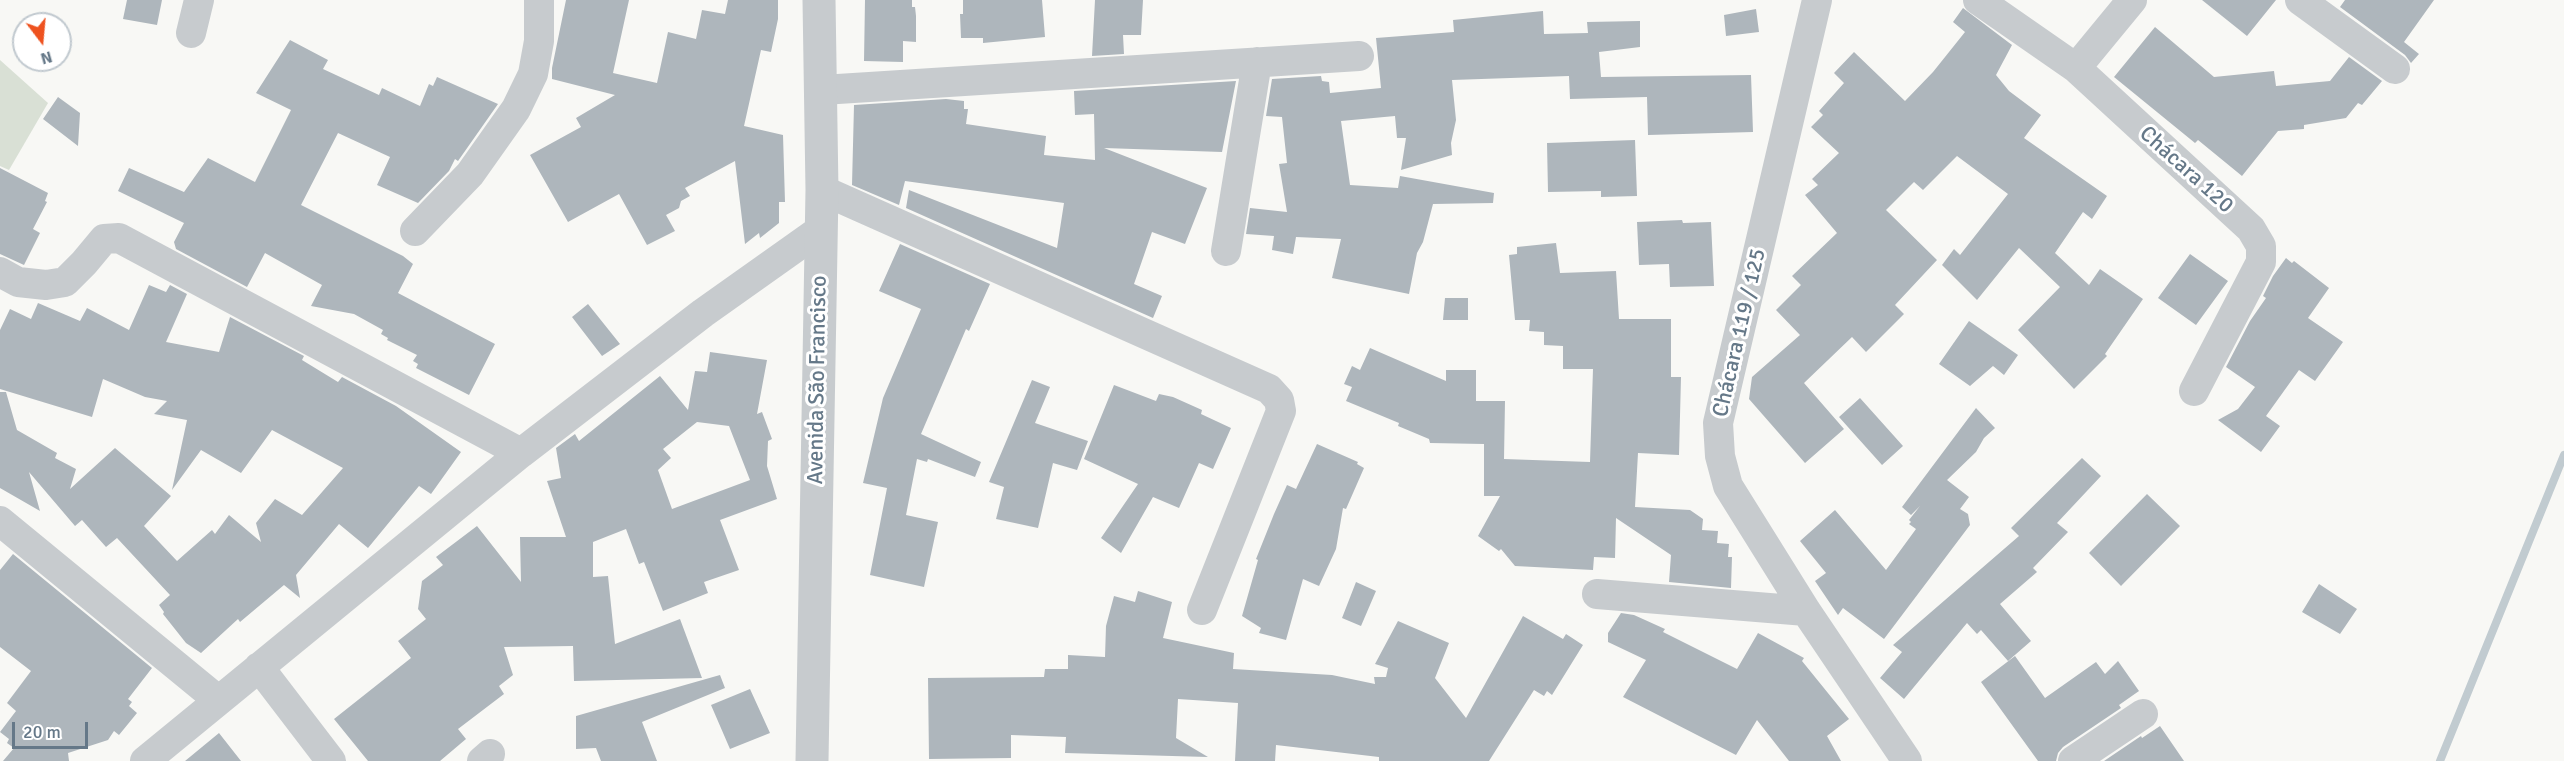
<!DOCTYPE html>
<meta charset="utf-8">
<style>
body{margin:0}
#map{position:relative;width:2564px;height:761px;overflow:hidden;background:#f8f8f5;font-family:Signika,sans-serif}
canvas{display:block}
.north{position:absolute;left:12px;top:12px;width:60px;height:60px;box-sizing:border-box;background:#fff;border:2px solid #c1c9cf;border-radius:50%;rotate:164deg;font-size:16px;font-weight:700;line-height:24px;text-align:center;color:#657888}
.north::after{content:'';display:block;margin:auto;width:21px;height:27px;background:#ee521f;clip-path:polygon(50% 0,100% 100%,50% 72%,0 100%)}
.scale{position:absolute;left:12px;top:722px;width:76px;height:27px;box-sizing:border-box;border:3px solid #657888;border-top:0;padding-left:8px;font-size:18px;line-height:21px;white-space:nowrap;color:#657888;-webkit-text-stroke:4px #fff;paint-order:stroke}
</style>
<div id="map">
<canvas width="2564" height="761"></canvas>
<div class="north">N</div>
<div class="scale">20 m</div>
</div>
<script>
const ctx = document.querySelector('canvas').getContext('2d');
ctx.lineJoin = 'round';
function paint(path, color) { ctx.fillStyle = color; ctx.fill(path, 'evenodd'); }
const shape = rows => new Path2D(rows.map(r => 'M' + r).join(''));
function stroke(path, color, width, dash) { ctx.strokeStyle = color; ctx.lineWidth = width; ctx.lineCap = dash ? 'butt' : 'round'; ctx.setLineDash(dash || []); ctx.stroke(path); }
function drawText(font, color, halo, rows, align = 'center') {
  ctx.font = font + ' Signika,sans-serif'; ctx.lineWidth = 6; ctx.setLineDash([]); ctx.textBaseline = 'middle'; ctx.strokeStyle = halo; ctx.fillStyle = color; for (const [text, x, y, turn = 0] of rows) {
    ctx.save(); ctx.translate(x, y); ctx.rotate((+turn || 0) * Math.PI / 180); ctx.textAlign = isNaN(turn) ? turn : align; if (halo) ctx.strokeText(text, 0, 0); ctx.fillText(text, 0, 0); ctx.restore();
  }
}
paint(shape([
 [0,60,48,103,9,170,0,166]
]), '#d9e0d5');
stroke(shape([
 [2440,761,2564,455]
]), '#c1cbd0', 8);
paint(shape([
 [127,0,162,0,157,25,123,19],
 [566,0,629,0,613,73,657,83,668,32,696,39,702,10,725,14,728,0,778,0,778,19,771,52,761,50,744,126,783,135,785,202,779,202,779,223,760,238,759,233,745,244,735,161,685,188,690,196,681,201,679,208,666,215,675,231,647,245,619,194,568,222,530,155,581,127,576,118,615,95,552,79,552,68],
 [865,0,912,0,912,7,915,7,916,16,916,42,903,41,903,62,864,61],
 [963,0,1042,0,1045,37,983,43,983,38,961,38,960,14,963,14],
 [1095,0,1143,0,1141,35,1123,35,1124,54,1092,56],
 [2202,0,2276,0,2247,36],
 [2345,0,2434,0,2404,42,2419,54,2411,63,2405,55,2340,7],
 [1963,8,2012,45,1996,75,2009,91,2041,115,2024,138,2107,196,2092,219,2083,212,2055,253,2089,285,2100,269,2143,299,2105,354,2107,356,2074,389,2018,330,2060,287,2019,248,1977,300,1942,265,1954,249,1960,255,2008,194,1957,156,1923,190,1914,182,1886,210,1937,260,1895,305,1904,314,1866,352,1852,337,1804,383,1844,429,1805,463,1749,399,1752,377,1800,335,1776,310,1801,285,1792,276,1837,233,1805,195,1818,185,1812,179,1839,153,1811,127,1823,115,1819,111,1844,83,1834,73,1854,52,1905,101,1933,72,1965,32,1953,22],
 [1756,9,1759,32,1726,36,1724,15],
 [1543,11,1544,34,1588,33,1587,22,1640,21,1640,47,1599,52,1601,77,1751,75,1753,132,1648,135,1647,97,1570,99,1569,76,1452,80,1456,120,1451,143,1452,155,1401,170,1406,138,1397,138,1395,116,1341,121,1350,185,1398,188,1400,176,1494,193,1493,203,1433,204,1423,242,1417,253,1409,294,1332,278,1341,239,1296,237,1293,254,1272,250,1274,236,1246,234,1250,208,1287,212,1279,164,1287,163,1282,117,1266,116,1272,79,1321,76,1322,81,1329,82,1330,93,1381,88,1376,38,1454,32,1453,20],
 [2155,27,2214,77,2274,71,2276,86,2330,81,2349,57,2382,81,2362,105,2358,103,2346,118,2304,125,2304,129,2278,131,2242,176,2198,140,2195,143,2114,77],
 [290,40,328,60,323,69,379,95,382,88,420,106,429,84,433,86,437,77,498,104,458,161,455,159,449,171,418,203,377,185,390,157,338,133,301,205,403,256,413,264,398,293,495,344,469,395,416,368,418,364,413,361,417,355,387,340,388,338,381,334,383,330,354,314,311,306,322,285,265,253,247,287,176,249,174,242,184,223,118,191,129,168,184,192,208,158,255,182,291,110,256,93],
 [1236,81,1222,152,1104,148,1207,188,1185,244,1152,232,1134,284,1162,296,1153,318,906,208,909,190,1057,248,1064,203,905,181,899,205,852,185,854,105,946,99,964,101,964,109,968,109,966,124,1046,136,1044,155,1095,160,1094,114,1075,115,1074,91],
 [58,97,80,113,78,146,43,119],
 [1635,140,1637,196,1601,197,1601,191,1548,192,1547,143],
 [0,168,48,193,45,201,47,202,33,229,40,233,24,265,0,254],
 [1682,220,1683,223,1711,222,1714,286,1670,287,1669,264,1639,265,1637,222],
 [1556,243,1560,273,1616,271,1619,319,1671,319,1671,377,1681,377,1679,455,1638,453,1635,507,1690,510,1703,519,1702,530,1718,531,1717,543,1729,544,1728,557,1732,557,1731,588,1669,582,1671,555,1616,518,1615,558,1594,557,1593,570,1515,566,1501,549,1499,551,1478,536,1500,496,1484,496,1484,444,1430,443,1429,439,1398,426,1399,423,1346,401,1352,387,1344,384,1352,366,1360,370,1370,348,1446,381,1446,370,1476,370,1476,401,1505,401,1504,459,1590,462,1593,369,1563,369,1563,346,1544,345,1544,332,1529,331,1530,320,1515,320,1509,255,1517,254,1517,247],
 [900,244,990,284,969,331,966,329,921,434,981,462,975,477,928,459,927,462,917,459,906,515,938,522,924,587,870,575,887,488,863,483,883,398,921,309,879,291],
 [2190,254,2228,281,2196,325,2158,298],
 [2286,258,2292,263,2294,261,2329,288,2308,318,2343,342,2315,381,2299,370,2266,416,2280,426,2261,452,2218,420,2238,409,2255,387,2226,367,2250,321,2266,298,2263,296,2273,276],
 [149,285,166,292,170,285,187,294,166,342,219,352,230,317,304,356,302,360,338,382,342,377,396,406,461,452,431,494,419,486,368,548,339,524,296,575,300,598,284,585,240,622,238,619,201,653,186,643,163,614,164,612,159,605,170,595,117,538,106,547,82,520,75,526,29,472,40,511,0,488,0,392,6,392,17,430,57,453,55,458,76,469,70,489,115,448,171,496,144,526,177,561,212,530,215,534,229,515,261,542,256,523,275,499,302,515,343,468,272,430,241,473,201,450,172,490,187,420,154,414,167,401,145,397,103,379,92,417,0,389,0,330,10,309,31,319,38,303,80,321,87,308,129,330],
 [1445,298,1468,298,1468,320,1443,320],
 [588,304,620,344,602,356,572,317],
 [1969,321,2018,355,2004,375,1993,366,1970,386,1939,364],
 [710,352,767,360,757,414,762,412,772,439,768,441,767,466,777,499,720,520,739,570,704,582,708,593,663,611,644,562,639,564,626,529,593,542,593,577,608,576,615,644,680,619,702,678,574,681,573,646,504,647,513,675,499,686,504,694,458,729,466,739,440,761,368,761,334,719,411,658,398,641,426,619,418,609,422,581,443,565,436,557,477,526,521,582,520,537,566,537,547,481,561,478,556,448,575,434,579,441,660,376,688,410,695,371,707,372],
 [697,422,729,426,750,480,672,509,658,470,671,458,663,449],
 [1032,380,1050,387,1035,423,1088,441,1077,470,1053,463,1038,528,996,519,1004,487,989,482],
 [1114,385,1156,401,1159,394,1173,397,1202,410,1201,414,1231,428,1213,469,1199,463,1179,508,1153,497,1121,553,1101,538,1138,484,1084,459],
 [1860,398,1903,446,1882,465,1839,417],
 [1976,408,1995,428,1984,438,1976,452,1947,480,1969,497,1960,509,1968,514,1970,525,1884,639,1843,608,1838,615,1815,581,1826,573,1800,541,1835,510,1886,570,1916,529,1909,524,1911,522,1909,520,1920,506,1911,515,1902,507],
 [1317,444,1358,462,1357,464,1364,468,1346,509,1343,508,1336,549,1319,586,1303,579,1286,640,1259,633,1261,628,1242,616,1258,560,1256,559,1274,514,1287,485,1296,489],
 [2082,458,2101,476,2057,523,2068,532,2033,568,2037,572,2000,604,2031,641,2008,661,1981,630,1977,634,1967,623,1904,699,1880,678,1902,652,1893,645,2019,536,2011,528],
 [2147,494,2180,526,2121,586,2089,553],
 [13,554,152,668,128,699,132,702,129,706,137,713,119,735,114,731,108,740,68,753,69,761,3,761,14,748,7,743,9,739,0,732,16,711,7,703,31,671,0,647,0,570],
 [1356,582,1376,591,1361,626,1342,618],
 [2319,584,2357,609,2340,634,2302,612],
 [1138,591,1172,602,1163,638,1234,653,1233,669,1332,675,1375,684,1374,677,1386,677,1388,668,1375,664,1398,621,1449,643,1435,678,1466,718,1523,616,1563,639,1566,634,1583,645,1552,695,1547,691,1544,696,1534,690,1489,761,1379,761,1379,757,1276,745,1275,761,1235,761,1238,703,1178,699,1176,738,1208,757,1065,753,1066,737,1011,735,1011,758,929,759,928,678,1044,677,1045,669,1068,669,1068,655,1105,657,1106,626,1114,596,1135,602],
 [1621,613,1634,615,1665,629,1663,632,1737,669,1758,633,1804,658,1802,661,1849,719,1827,736,1841,761,1789,761,1757,720,1736,755,1623,697,1646,660,1608,642,1608,633],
 [2015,656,2045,698,2096,662,2105,674,2118,661,2139,691,2119,705,2121,708,2063,747,2058,753,2056,761,2038,761,1981,682],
 [720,675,725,688,642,722,657,761,601,761,596,748,576,749,576,716],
 [750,689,770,733,730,749,711,705],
 [2160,726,2184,761,2104,761,2141,736,2142,738],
 [219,733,241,761,185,761]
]), '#aeb6bc');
stroke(shape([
 [1817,0,1718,423,1720,456,1728,486,1806,611,1907,761],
 [1978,0,2076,68,2251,229,2261,246,2261,262,2194,391],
 [2300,0,2395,69],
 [191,33,199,0],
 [2076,68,2132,0],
 [822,90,1359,56],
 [822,190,1269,389,1279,400,1281,411,1202,610],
 [415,231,470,174,516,109,533,74,539,41,539,0],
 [1226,251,1257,62],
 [0,272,18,282,46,285,65,282,84,263,104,239,119,238,521,453],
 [0,521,218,700],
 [1597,594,1806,611],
 [259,667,331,761],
 [145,761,521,453,703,313,820,230],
 [482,761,490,754],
 [2073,761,2143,714]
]), '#c7cbce', 30);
stroke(shape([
 [812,761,822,190,819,0]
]), '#c7cbce', 33);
drawText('22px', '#657888', '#fff', [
 ["Chácara 120",2186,170,42],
 ["Chácara 119 / 125",1740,333,-77],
 ["Avenida São Francisco",818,380,-89]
]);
</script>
